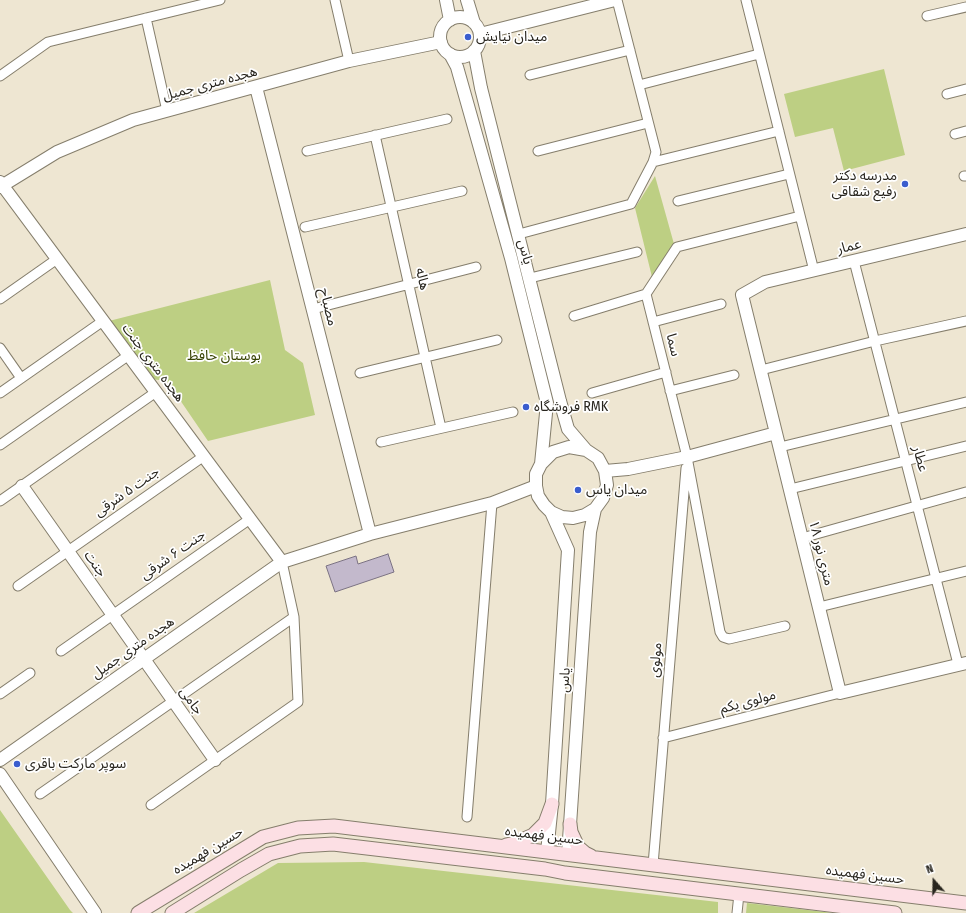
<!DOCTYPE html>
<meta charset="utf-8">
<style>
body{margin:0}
#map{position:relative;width:966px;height:913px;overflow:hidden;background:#eee6d2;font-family:"Fira Sans Condensed",sans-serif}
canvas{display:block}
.north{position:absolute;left:914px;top:861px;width:40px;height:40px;-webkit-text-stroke:3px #fff;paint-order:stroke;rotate:340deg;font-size:11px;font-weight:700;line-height:16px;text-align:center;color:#28251e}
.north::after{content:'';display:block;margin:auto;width:14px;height:18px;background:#28251e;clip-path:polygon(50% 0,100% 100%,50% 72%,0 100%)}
</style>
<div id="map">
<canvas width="966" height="913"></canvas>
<div class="north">N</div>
</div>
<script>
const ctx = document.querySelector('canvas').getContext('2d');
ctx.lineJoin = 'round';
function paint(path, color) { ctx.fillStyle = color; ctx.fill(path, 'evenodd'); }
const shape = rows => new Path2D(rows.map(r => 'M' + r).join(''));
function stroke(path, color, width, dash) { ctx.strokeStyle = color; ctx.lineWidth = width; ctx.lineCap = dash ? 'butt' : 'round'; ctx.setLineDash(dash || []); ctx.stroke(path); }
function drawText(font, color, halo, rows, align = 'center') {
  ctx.font = font + ' "Fira Sans Condensed","Noto Sans Arabic",sans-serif'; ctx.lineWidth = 3.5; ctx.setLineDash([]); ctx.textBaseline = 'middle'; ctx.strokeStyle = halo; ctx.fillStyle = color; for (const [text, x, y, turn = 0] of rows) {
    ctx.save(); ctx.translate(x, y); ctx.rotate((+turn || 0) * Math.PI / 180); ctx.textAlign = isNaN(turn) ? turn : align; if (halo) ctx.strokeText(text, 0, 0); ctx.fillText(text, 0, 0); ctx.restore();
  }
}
paint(shape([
 [884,69,905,155,844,171,833,128,795,137,784,94],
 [655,176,674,244,652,277,635,208],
 [270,280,285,350,303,363,315,415,208,441,167,381,151,379,109,321],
 [0,810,70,910,73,913,0,913],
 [364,862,718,902,718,913,194,913,278,863],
 [747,903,833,913,746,913]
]), '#bdcf83');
const building = shape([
 [388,554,394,572,335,592,326,566,356,556,358,564,388,554]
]);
paint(building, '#c3b9cc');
stroke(building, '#7b7283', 1);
const minor = shape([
 [335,0,349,61],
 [746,0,814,271],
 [927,16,966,7],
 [146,18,167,111],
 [530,75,630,50],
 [0,76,48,42,220,0],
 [639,85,759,54],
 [947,94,966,89],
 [955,134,966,131],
 [375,135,441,428],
 [307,151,447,119],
 [538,151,648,123],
 [653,162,779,131],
 [964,176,966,176],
 [678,201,789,174],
 [305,227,462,191],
 [519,234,631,204,653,162,656,152,617,0],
 [854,261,958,664],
 [530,278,637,252],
 [0,299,57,259],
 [313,309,476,267],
 [574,316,646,294],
 [653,322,721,304],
 [0,348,21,378],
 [761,370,875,341,966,321],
 [360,373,497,340],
 [670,391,734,375],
 [0,393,103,321],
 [592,393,666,372],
 [381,442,513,412],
 [0,445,129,355],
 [780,447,966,402],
 [790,489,966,446],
 [0,501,156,392],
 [802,538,966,492],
 [18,586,204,456],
 [819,607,966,571],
 [785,626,729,639,723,637,720,632,687,457,646,294,677,247,800,216],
 [61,651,250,519],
 [0,694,30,673],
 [663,738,840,693],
 [40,794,294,617],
 [151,805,298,702,294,617,282,562],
 [467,817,492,503],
 [653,865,686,468],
 [737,913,739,894]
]);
const tertiary = shape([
 [446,0,450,20],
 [467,0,474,23],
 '440 37a20 20 0 1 1 40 0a20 20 0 1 1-40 0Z',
 [480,34,615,0],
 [474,51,481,88,560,401,568,429,586,450],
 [450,54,457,67,511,258,547,403,541,464],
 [256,87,370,534],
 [0,182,282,562],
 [0,187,57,152,133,120,349,61,441,42],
 [966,234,765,282,742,295,840,693,966,663],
 [605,471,628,469,687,457,776,433],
 [22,486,215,760],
 [0,760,282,562,370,534,492,503,536,486],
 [0,774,95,913],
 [547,852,552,804,568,550,551,512],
 [568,854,590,532,595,509,603,498,607,485,605,471,598,458,586,450,569,447,553,452,541,464,536,474,536,486,538,496,544,505,551,512,562,517,573,518,585,515,595,509]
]);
const secondary = shape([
 [570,824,571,832,578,847,585,853,591,856],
 [506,845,515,843,533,835,545,823,552,804],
 [138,913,263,837,298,828,334,826,966,903],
 [172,913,241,870,269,854,300,846,333,844,545,869,565,873,895,913]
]);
stroke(minor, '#857e6c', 11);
stroke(tertiary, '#857e6c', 14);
stroke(secondary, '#857e6c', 15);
stroke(minor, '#fff', 9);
stroke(tertiary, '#fff', 12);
stroke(secondary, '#fcdfe4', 13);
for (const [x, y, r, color] of [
 [468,37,4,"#3a5dce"],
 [905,184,4,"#3a5dce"],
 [526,407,4,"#3a5dce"],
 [578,490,4,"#3a5dce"],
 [17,764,4,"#3a5dce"]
]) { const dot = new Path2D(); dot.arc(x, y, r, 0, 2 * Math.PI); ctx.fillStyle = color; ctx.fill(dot); stroke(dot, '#fff', 1.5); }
drawText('14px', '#28251e', '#fff', [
 ["میدان نیایش",476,37],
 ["مدرسه دکتر",897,176,"right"],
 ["رفیع شقاقی",897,192,"right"],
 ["فروشگاه RMK",534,407],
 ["میدان یاس",586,490],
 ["سوپر مارکت باقری",25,764]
], 'left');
drawText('14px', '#28251e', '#fff', [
 ["هجده متری جمیل",210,84,-15],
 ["عمار",849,247,-14],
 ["یاس",525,252,75],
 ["هاله",422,279,77],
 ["مصباح",328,307,76],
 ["سما",673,345,76],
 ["هجده متری جنت",153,363,53],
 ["عطار",920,459,75],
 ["جنت ۵ شرقی",127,492,-35],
 ["۱۸ متری نور",821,553,76],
 ["جنت ۶ شرقی",173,555,-35],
 ["جنت",95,564,55],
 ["هجده متری جمیل",133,648,-35],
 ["مولوی",656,660,-85],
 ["یاس",565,680,-86],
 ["جامی",191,701,55],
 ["مولوی یکم",748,702,-15],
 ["حسین فهمیده",544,836,7],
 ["حسین فهمیده",208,851,-31],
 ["حسین فهمیده",865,875,7]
]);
drawText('14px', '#384304', '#fff', [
 ["بوستان حافظ",224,356]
]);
</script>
